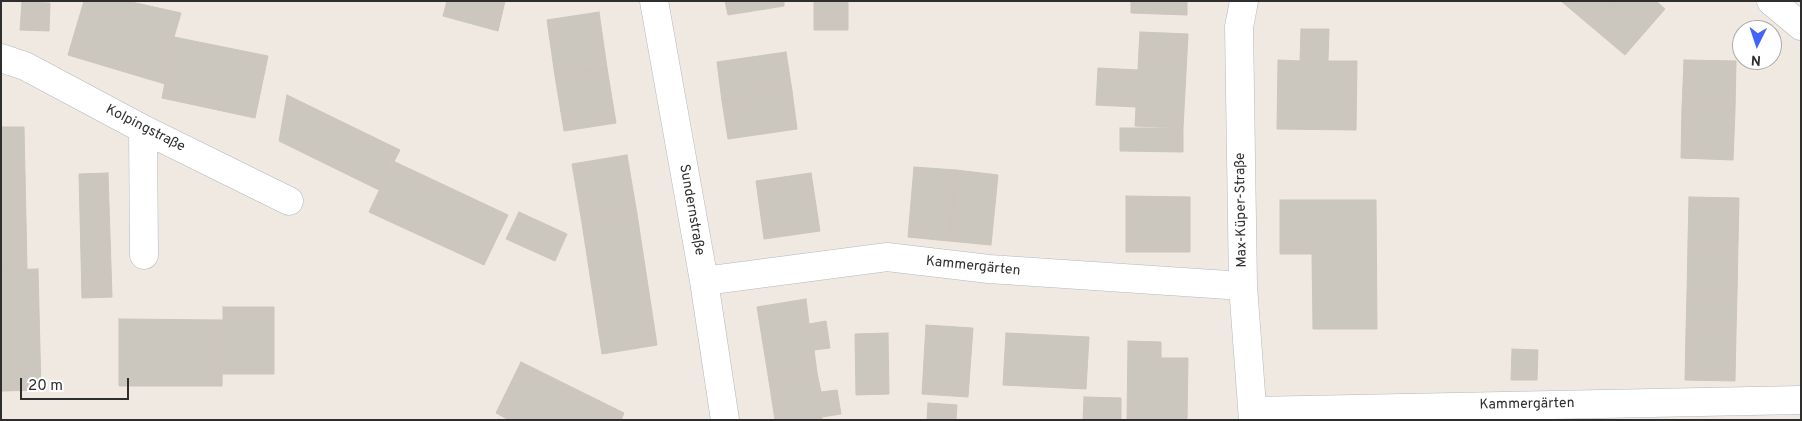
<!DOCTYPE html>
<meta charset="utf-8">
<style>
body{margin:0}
#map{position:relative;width:1802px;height:421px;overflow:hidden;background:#efe9e1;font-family:Overpass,sans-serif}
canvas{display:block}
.frame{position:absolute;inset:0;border:2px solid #2e2e2e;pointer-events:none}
.north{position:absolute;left:1732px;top:20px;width:50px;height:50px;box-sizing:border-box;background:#fff;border:1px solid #ababab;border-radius:50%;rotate:184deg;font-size:14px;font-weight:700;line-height:20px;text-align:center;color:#2e2e2e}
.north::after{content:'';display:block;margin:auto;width:18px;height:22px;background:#4264fb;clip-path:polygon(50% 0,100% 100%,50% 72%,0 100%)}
.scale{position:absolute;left:20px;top:378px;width:109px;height:22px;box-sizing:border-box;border:2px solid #2e2e2e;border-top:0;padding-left:6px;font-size:15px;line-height:18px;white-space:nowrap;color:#2e2e2e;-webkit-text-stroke:4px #fff;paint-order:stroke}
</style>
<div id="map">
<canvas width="1802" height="421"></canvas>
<div class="frame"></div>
<div class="north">N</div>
<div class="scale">20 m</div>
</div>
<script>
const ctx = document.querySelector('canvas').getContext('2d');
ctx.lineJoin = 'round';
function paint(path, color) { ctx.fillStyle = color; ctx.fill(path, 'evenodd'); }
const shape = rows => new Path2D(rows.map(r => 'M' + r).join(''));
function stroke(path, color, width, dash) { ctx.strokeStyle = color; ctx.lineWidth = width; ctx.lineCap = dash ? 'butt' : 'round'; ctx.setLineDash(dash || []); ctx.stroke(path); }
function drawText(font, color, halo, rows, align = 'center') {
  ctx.font = font + ' Overpass,sans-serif'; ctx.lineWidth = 4; ctx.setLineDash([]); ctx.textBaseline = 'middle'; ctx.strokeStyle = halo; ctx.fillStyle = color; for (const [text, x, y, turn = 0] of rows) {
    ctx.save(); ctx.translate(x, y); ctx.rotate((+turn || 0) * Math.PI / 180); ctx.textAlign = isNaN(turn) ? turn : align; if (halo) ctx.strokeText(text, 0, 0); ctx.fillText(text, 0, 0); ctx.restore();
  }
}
const building = shape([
 [84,1,127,1,181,13,174,37,165,84,68,55,84,1],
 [447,1,505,1,498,31,443,16,447,1],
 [725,1,784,1,784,6,728,15,725,1],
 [814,1,848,1,848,30,814,30,814,1],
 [1131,1,1187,1,1187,15,1131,13,1131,1],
 [1561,1,1616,1,1593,28,1561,1],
 [1616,1,1656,1,1665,9,1625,55,1593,28,1616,1],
 [22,2,50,3,49,31,20,30,22,2],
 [599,12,607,68,555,76,547,20,599,12],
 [1301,29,1329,29,1328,61,1357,61,1356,130,1277,129,1278,60,1300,61,1301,29],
 [1140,32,1188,34,1187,53,1139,50,1140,32],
 [174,37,268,56,255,118,162,98,174,37],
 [1139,50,1187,53,1183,128,1135,126,1136,107,1096,105,1098,68,1138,70,1139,50],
 [786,52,792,91,722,101,717,62,786,52],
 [1684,60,1736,61,1735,110,1682,109,1684,60],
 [607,68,616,123,564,131,555,76,607,68],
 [792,91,797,129,728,139,722,101,792,91],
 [287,95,400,150,379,190,279,141,287,95],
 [1682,109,1735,110,1733,160,1681,158,1682,109],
 [1,127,24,127,27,269,1,270,1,127],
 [1120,128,1183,128,1183,152,1120,151,1120,128],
 [627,155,637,214,582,223,572,164,627,155],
 [393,161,508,215,484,265,369,212,393,161],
 [914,167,956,170,949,241,908,237,914,167],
 [956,170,998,175,991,245,949,241,956,170],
 [108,173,112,297,82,298,79,174,108,173],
 [811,173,820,231,764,239,756,181,811,173],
 [1126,196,1190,197,1190,252,1126,252,1126,196],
 [1689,197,1739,198,1738,243,1688,242,1689,197],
 [1280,200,1376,200,1377,329,1313,329,1312,254,1280,254,1280,200],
 [519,212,567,234,555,261,506,239,519,212],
 [637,214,657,345,602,354,582,223,637,214],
 [1688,242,1738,243,1737,294,1687,293,1688,242],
 [38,269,41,390,1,391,1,270,38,269],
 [1687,293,1737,294,1736,332,1686,331,1687,293],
 [806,299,809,324,826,321,830,348,814,350,817,373,769,381,757,307,806,299],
 [223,307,274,307,274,374,223,374,223,307],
 [119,319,223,320,222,386,119,386,119,319],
 [926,325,973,328,968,397,922,394,926,325],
 [1686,331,1736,332,1735,381,1685,380,1686,331],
 [888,333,889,394,856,395,855,334,888,333],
 [1006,333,1089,337,1086,389,1003,385,1006,333],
 [1128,341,1161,342,1161,358,1188,358,1187,420,1127,420,1128,341],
 [1512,349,1538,350,1537,380,1511,380,1512,349],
 [521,362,624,413,621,420,509,420,496,413,521,362],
 [817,373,821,392,837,390,841,414,822,417,822,420,775,420,769,381,817,373],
 [1084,397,1121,398,1121,420,1083,420,1084,397],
 [928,403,957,405,956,420,927,420,928,403]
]);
paint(building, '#cbc7bf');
stroke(building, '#cbc5ba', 1);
const minor = shape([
 [654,1,704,281,725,420],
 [1244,1,1239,27,1243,286,1253,420],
 [1771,1,1801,26],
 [1,58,25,66,143,129,289,201],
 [143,129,144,255],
 [704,281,887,257,989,269,1243,286],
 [1253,411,1801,400]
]);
stroke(minor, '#b4b7c1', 29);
stroke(minor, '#fff', 28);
drawText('14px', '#2e2e2e', '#fff', [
 ["Kolpingstraße",145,129,27],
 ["Sundernstraße",691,210,80],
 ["Max-Küper-Straße",1242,210,-91],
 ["Kammergärten",973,267,6],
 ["Kammergärten",1527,405,-1]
]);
</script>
